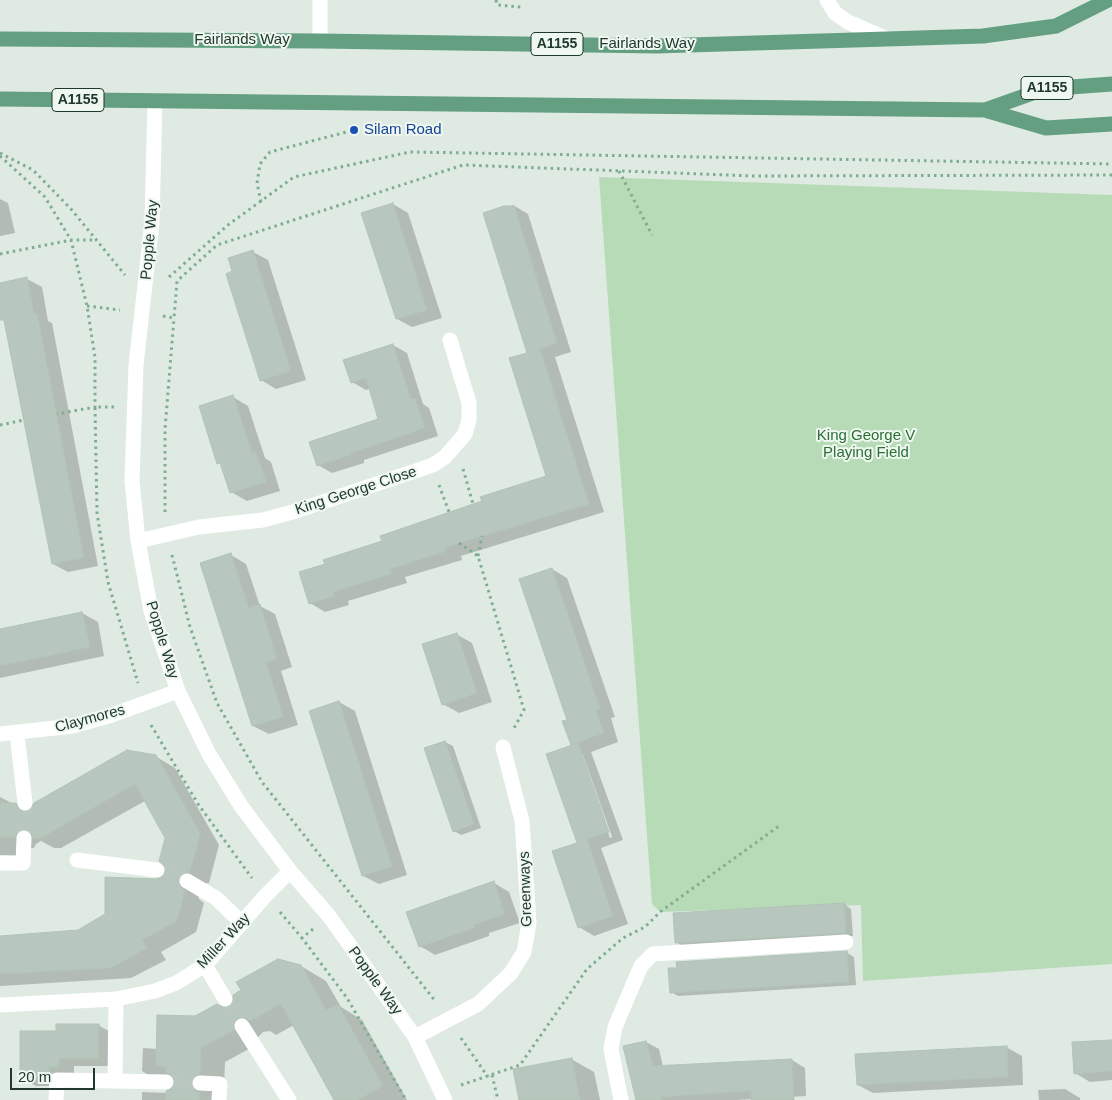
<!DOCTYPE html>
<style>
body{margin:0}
#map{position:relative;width:1112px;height:1100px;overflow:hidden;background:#dfeae2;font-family:Helvetica,sans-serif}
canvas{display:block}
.scale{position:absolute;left:10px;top:1068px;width:85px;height:22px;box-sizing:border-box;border:2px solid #20392c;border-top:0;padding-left:6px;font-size:15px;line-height:18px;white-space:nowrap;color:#20392c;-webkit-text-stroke:4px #eff7f1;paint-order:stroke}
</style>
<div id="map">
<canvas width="1112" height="1100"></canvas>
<div class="scale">20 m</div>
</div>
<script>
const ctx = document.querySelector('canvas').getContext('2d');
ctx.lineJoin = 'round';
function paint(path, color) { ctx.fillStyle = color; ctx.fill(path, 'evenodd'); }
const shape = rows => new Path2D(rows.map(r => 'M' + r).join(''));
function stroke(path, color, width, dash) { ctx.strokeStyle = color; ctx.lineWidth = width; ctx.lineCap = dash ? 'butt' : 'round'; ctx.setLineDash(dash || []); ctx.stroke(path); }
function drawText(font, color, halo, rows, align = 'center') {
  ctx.font = font + ' Helvetica,sans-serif'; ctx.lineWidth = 4; ctx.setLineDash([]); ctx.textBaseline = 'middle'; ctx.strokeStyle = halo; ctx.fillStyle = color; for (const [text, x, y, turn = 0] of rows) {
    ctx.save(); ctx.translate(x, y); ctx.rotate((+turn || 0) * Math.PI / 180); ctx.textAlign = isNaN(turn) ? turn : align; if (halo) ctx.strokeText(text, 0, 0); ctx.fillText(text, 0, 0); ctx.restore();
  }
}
paint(shape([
 [599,177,1112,195,1112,964,863,981,861,905,660,912,652,904]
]), '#b7dbb7');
paint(shape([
 [0,199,8,203,15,233,0,236],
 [393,204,408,213,442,318,412,327,397,319],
 [513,205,528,214,571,352,555,357,604,512,461,556,462,560,405,577,407,583,348,601,349,605,325,612,310,603,326,565,547,477,528,353,484,214],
 [253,252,268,260,306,380,276,389,261,380],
 [27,279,42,287,48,321,52,323,98,566,68,572,53,564,0,302,0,284],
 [393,345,407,353,423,404,429,408,438,436,364,460,364,463,332,473,318,465,380,420,371,388,366,390,352,382],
 [233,397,248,406,265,458,271,462,280,491,247,501,231,492,222,465,218,463],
 [231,555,246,564,260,606,275,614,292,667,281,671,298,725,269,734,253,726],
 [552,569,567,578,615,717,611,718,618,742,591,752,623,840,601,848,628,924,594,936,579,927,579,843,574,745,572,744,568,721],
 [581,755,583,755,612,837,610,838],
 [82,613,98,622,104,656,0,678,0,630],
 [456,634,472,643,492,702,459,713,443,704],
 [339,702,355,711,407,875,379,884,363,876],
 [445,742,453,746,481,828,461,835,454,831],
 [155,756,175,768,219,845,209,883,202,884,197,892,199,899,204,903,196,932,161,952,166,960,131,978,0,986,0,937,78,931,165,877,167,866,167,838,145,801,61,848,54,848,41,841,36,844,34,848,20,848,20,856,0,855,0,797,29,812],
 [494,883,509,892,520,923,489,933,489,936,435,955,420,946],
 [844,904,851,909,853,936,684,947,676,942],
 [847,953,854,957,856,985,678,996,671,992],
 [301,966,326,981,341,1007,362,1020,407,1100,336,1100,294,1025,276,1035,270,1031,263,1032,258,1037,258,1044,225,1062,224,1088,216,1100,142,1100,142,1092,167,1093,178,1086,167,1086,142,1071,143,1048,157,1049,195,1018,223,1009,230,1009],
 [98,1025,114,1034,114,1066,74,1066,74,1079,64,1086,36,1086,21,1077,58,1033],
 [646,1042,659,1049,663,1067,792,1060,805,1068,806,1096,737,1100,638,1100],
 [1112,1042,1112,1080,1090,1082,1075,1073],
 [1006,1047,1022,1056,1023,1085,873,1093,858,1085],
 [571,1059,594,1072,600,1100,520,1100],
 [1065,1089,1080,1098,1080,1100,1039,1100,1038,1090]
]), '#0003');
const building = shape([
 [393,203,427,310,396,319,361,213,393,203],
 [504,206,514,206,557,343,540,349,589,504,446,547,447,551,390,569,392,574,333,592,335,596,309,604,299,572,325,564,323,560,382,541,380,536,482,501,480,497,546,476,509,358,527,353,483,213,504,206],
 [253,250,291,371,260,381,226,274,232,271,228,258,253,250],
 [27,277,34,314,37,313,84,558,52,564,4,320,0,320,0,283,27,277],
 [393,344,411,399,415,398,425,428,351,453,351,455,317,466,309,442,378,419,366,378,351,383,343,360,393,344],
 [233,395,252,453,256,451,266,482,230,493,220,463,217,464,199,406,233,395],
 [231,553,249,608,260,604,277,659,266,662,283,717,252,726,200,563,231,553],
 [552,568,600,708,596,710,604,733,571,745,562,721,567,720,519,579,552,568],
 [82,612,90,647,0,666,0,629,82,612],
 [457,633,477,693,442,705,422,644,457,633],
 [339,701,392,867,362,876,309,711,339,701],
 [445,741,474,824,453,832,424,748,445,741],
 [578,743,609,832,587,839,613,916,578,928,552,851,577,843,546,754,578,743],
 [127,750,156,755,200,833,190,872,182,873,178,880,179,886,185,891,177,921,142,940,147,948,111,968,0,974,0,936,78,930,105,914,105,877,156,879,165,875,166,867,159,861,165,838,135,784,41,838,33,838,29,830,24,829,16,833,15,837,0,837,0,803,16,803,21,811,30,811,34,803,127,750],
 [494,881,505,914,474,925,475,928,419,947,406,912,494,881],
 [844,903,846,933,675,943,673,913,844,903],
 [847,951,849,982,670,993,668,968,677,968,676,962,847,951],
 [278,959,301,965,326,1010,338,1004,383,1086,358,1100,334,1100,281,1004,250,1021,246,1018,237,1018,234,1022,234,1030,201,1048,200,1074,192,1078,191,1083,195,1091,199,1092,199,1100,166,1100,166,1091,174,1087,175,1082,171,1074,166,1073,167,1067,156,1066,157,1015,195,1016,217,1004,221,1007,229,1007,233,1003,233,995,241,990,236,982,278,959],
 [56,1024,99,1024,98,1058,59,1058,59,1067,50,1067,48,1078,20,1078,20,1031,56,1031,56,1024],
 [1112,1040,1112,1071,1074,1074,1072,1042,1112,1040],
 [646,1041,653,1066,792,1059,794,1100,751,1100,751,1091,660,1097,661,1100,636,1100,623,1046,646,1041],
 [1007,1046,1008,1077,857,1085,855,1054,1007,1046],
 [572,1058,580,1100,519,1100,513,1069,572,1058]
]);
paint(building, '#b7c7bd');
stroke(building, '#b1c3b7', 1);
stroke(shape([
 [24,838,25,803],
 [157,870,187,881],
 [225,999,242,1026],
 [166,1082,200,1083]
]), '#b9c7be', 15, [15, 8]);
stroke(shape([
 [496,0,497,5,521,7],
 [0,153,33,170,71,209,125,275],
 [0,156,45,197,71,240,87,306,95,357,95,407,57,414],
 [619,171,652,235],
 [261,202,257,183,260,164,270,152,354,130],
 [0,254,71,240,94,240],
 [169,277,228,225,294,177,410,152,1112,164],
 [87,306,120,310],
 [163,316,174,318,177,281,217,245,463,165,755,176,1112,175],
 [114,407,95,407,97,513,108,582,138,683],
 [0,425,24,420],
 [463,469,473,504],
 [439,485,449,512],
 [165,512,165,429,174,318],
 [459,543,478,556,524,710,514,728],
 [172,555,190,627,217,703,262,782,436,1002],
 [478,556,482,536],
 [151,725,198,804,252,878],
 [280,912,302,938],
 [313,929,302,938,347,998,406,1100],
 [461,1038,488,1077],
 [492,1075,498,1100],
 [461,1085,520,1065,587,969,623,938,645,927,660,912,779,826]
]), '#7fad92', 3, [2.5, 4]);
stroke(shape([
 [320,0,320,41],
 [827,0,835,13,848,22,887,39],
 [155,101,152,222,136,365,132,481,138,541,151,611,178,691,209,754,241,806,290,871,329,916,415,1037,445,1100],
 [138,541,199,527,263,520,296,511,433,465,445,457,465,434,469,420,469,403,450,340],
 [0,734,73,726,112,715,178,691],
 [17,734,25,803],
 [77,860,157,870],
 [0,863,23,863,24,838],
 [187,881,216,898,242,923],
 [205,965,225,999],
 [116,999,115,1081,166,1082],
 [0,1005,116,999,155,991,176,983,205,965,266,895,290,871],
 [242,1026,289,1100],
 [415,1037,478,1004,511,973,524,952,529,923,522,821,503,747],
 [200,1083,220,1084,219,1100],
 [56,1100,57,1080,115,1081],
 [621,1100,611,1049,615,1027,641,966,653,954,846,942]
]), '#fff', 15);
stroke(shape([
 [0,39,320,41,656,46,887,39,983,36,1056,26,1108,0],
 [0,99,985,110,1046,128,1112,124],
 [985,110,1044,89,1112,84]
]), '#639f80', 15);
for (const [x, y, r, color] of [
 [354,130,5,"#1a4fb4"]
]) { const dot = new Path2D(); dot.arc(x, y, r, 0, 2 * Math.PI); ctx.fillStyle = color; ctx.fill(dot); stroke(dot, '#eff7f1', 2); }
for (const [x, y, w] of [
 [557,44,52],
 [1047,88,52],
 [78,100,52]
]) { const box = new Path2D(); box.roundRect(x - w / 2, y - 11.5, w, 23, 4); ctx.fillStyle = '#eff7f1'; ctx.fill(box); stroke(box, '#20392c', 1); }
drawText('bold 14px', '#20392c', null, [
 ["A1155",557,44],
 ["A1155",1047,88],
 ["A1155",78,100]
]);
drawText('15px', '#20392c', '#eff7f1', [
 ["Fairlands Way",242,40],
 ["Fairlands Way",647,44],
 ["Popple Way",150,240,-85],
 ["King George Close",356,491,-18],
 ["Popple Way",162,640,73],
 ["Claymores",90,719,-15],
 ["Greenways",526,889,-92],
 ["Miller Way",224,941,-47],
 ["Popple Way",375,981,54]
]);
drawText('15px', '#164399', '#eff7f1', [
 ["Silam Road",364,130]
], 'left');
drawText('15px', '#2b6f33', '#eff7f1', [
 ["King George V",866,436],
 ["Playing Field",866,453]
]);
</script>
